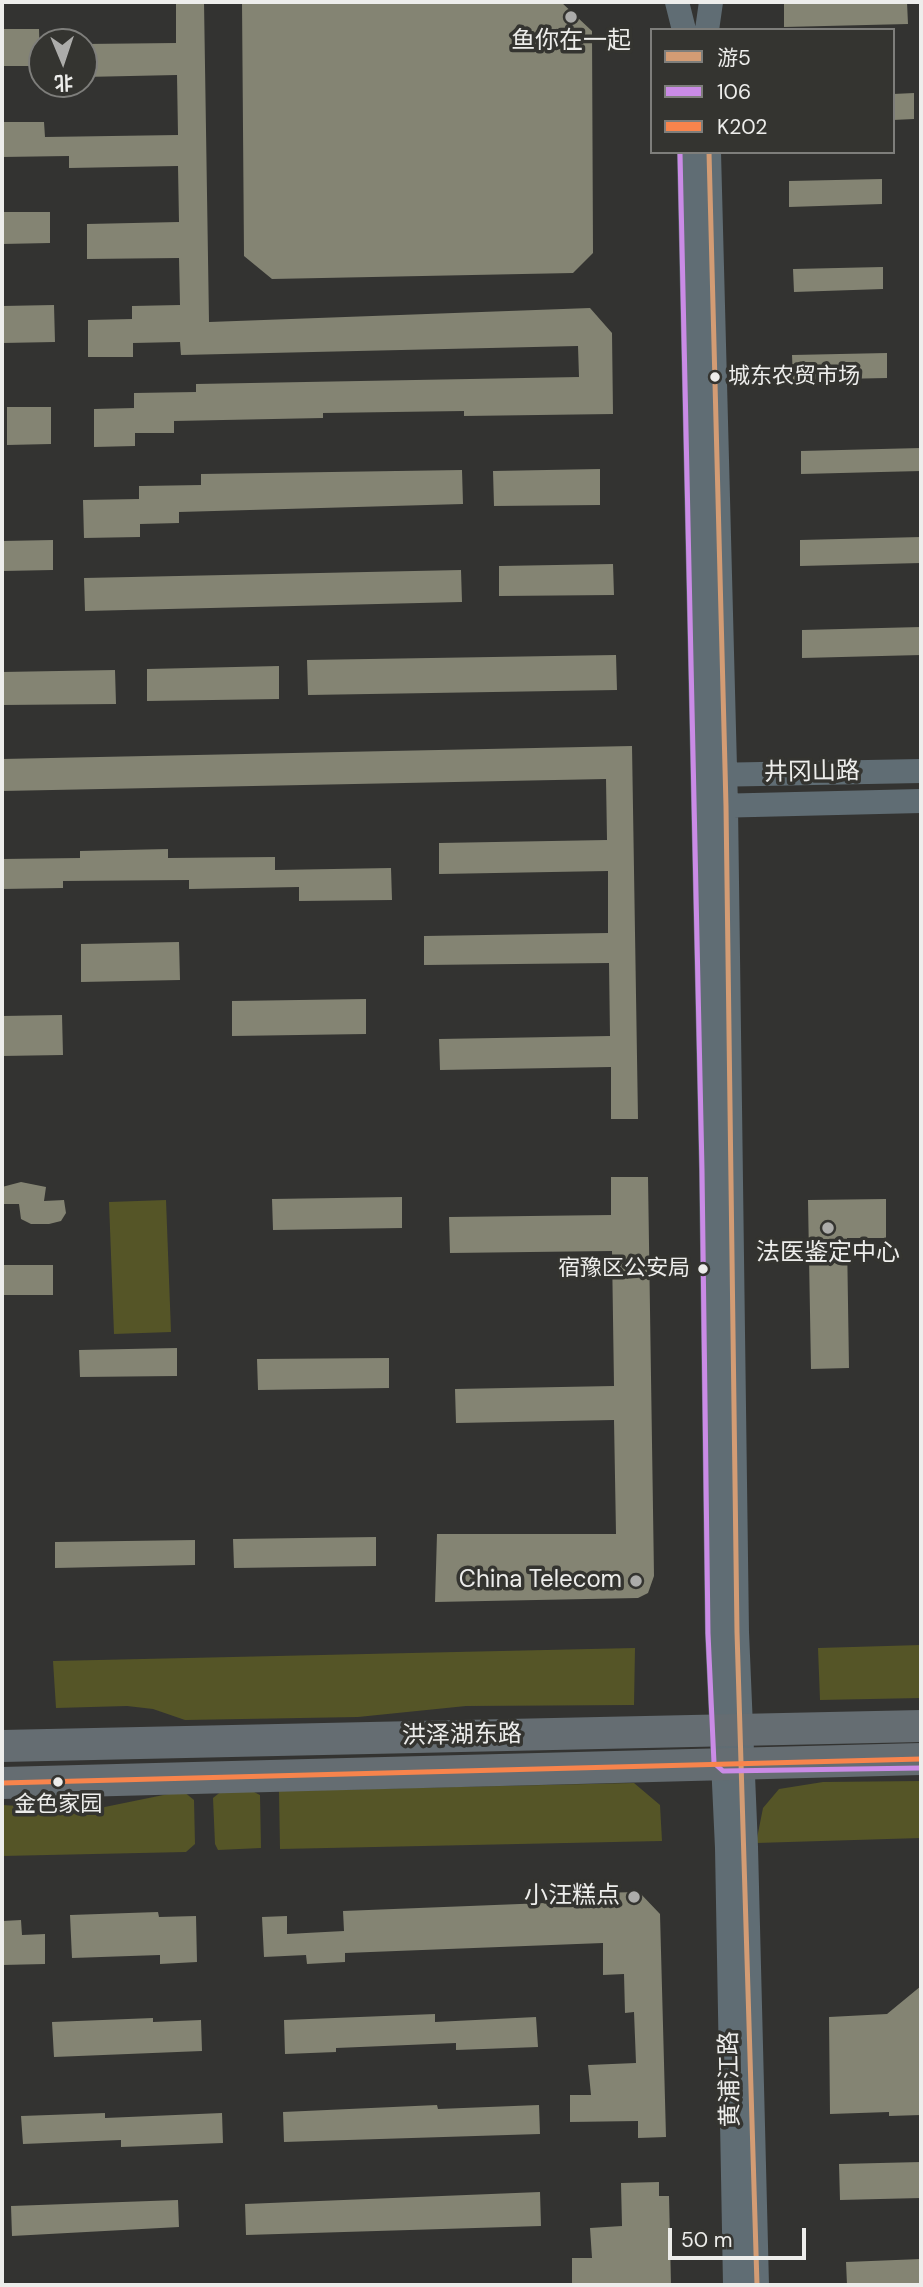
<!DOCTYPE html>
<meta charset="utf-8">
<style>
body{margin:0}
#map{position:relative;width:923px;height:2287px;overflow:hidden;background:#333331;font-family:"DM Sans","Noto Sans SC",sans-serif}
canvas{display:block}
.frame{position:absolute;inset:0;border:4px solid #ededeb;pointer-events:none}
.legend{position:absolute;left:650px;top:28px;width:245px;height:126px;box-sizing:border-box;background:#343430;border:2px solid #7e7e7b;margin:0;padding:9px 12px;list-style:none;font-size:21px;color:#ededeb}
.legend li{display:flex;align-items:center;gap:14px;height:35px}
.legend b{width:35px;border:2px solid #7e7e7b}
.north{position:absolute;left:28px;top:28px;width:70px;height:70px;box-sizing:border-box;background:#343430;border:2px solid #7e7e7b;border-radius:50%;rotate:178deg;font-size:19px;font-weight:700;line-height:28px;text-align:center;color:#ededeb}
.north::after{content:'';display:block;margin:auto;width:24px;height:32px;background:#acacaa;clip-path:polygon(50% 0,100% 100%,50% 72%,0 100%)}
.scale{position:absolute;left:668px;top:2228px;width:138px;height:32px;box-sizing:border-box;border:4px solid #ededeb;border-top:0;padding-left:9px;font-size:21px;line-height:24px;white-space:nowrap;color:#ededeb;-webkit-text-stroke:5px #343430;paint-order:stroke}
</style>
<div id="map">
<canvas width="923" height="2287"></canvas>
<div class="frame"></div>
<ul class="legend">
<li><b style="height:9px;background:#d39c74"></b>游5</li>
<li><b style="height:9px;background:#ca8be6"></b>106</li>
<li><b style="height:9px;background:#f8844c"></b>K202</li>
</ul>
<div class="north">北</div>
<div class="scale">50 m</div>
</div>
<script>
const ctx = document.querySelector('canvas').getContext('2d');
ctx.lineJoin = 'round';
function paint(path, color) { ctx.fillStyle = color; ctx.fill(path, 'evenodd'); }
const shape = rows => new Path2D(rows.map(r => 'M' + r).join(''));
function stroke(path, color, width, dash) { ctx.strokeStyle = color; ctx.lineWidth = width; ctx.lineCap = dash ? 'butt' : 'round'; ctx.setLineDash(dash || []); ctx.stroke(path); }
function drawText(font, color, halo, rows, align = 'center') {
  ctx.font = font + ' "DM Sans","Noto Sans SC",sans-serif'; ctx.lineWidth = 7; ctx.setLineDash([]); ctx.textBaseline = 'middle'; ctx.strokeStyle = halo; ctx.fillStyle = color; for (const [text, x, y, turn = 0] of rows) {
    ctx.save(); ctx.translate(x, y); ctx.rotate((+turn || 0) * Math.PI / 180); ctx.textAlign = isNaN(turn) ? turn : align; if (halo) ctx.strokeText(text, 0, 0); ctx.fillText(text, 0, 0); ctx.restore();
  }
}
paint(shape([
 [166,1200,171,1332,114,1334,109,1202],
 [921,1645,921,1698,820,1700,818,1648],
 [635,1648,634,1705,466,1706,358,1717,185,1720,153,1709,127,1706,56,1708,53,1661],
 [921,1781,921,1838,756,1843,763,1808,779,1789,823,1782],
 [634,1783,660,1805,662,1841,280,1849,279,1791],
 [223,1790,254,1792,260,1795,261,1848,218,1850,215,1844,213,1798],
 [183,1791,194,1800,195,1844,186,1852,2,1856,2,1805,90,1810]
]), '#555527');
paint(shape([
 [176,2,204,2,209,322,590,308,612,333,613,414,464,416,464,411,323,413,323,418,174,421,174,433,135,433,135,446,94,447,94,409,134,408,134,393,196,392,196,384,579,377,578,346,181,355,180,342,133,343,133,357,88,357,88,320,132,319,132,306,180,305,179,258,87,259,87,224,179,222,178,166,69,168,69,156,2,157,2,122,44,122,45,137,178,135,177,75,84,77,84,44,176,43],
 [242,2,561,2,592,31,593,253,573,273,272,279,244,256],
 [784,2,907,2,908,24,784,27],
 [2,29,39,29,40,66,2,66],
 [914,93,914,119,893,120,893,94],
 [882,179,882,204,789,207,789,181],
 [2,212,50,212,50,243,2,244],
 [883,267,883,289,794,292,793,269],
 [54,305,55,342,2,343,2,306],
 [887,353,887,378,793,380,792,355],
 [7,407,51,407,51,444,7,445],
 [921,448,921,471,801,474,801,451],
 [600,469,600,505,494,506,493,471],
 [462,470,463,504,179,512,179,523,140,524,140,537,84,538,83,500,139,499,139,486,201,485,201,474],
 [921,537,921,563,800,566,800,540],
 [53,540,53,570,3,571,3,541],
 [613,564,614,595,499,596,499,566],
 [461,570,462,602,85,611,84,578],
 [921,627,921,655,802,658,802,630],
 [616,655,617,690,308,695,307,660],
 [279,666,279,699,147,701,147,669],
 [115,670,116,704,2,705,2,672],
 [632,746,638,1119,611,1119,611,1067,440,1070,439,1039,610,1036,609,963,424,965,424,936,608,933,608,871,439,874,439,843,607,840,606,779,2,791,2,759],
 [168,849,168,858,275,857,275,870,391,868,392,900,299,901,299,887,189,889,189,880,63,881,63,888,2,889,2,859,80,858,80,851],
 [179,942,180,980,81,982,81,944],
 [366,999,366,1034,232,1036,232,1001],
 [62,1015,63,1055,2,1056,2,1016],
 [611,1177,648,1177,654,1576,648,1593,638,1598,435,1602,437,1534,616,1534,614,1420,456,1423,455,1389,614,1386,612,1251,450,1253,449,1217,611,1215],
 [21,1182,46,1187,44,1201,64,1200,66,1213,61,1221,49,1224,31,1224,21,1219,19,1204,2,1204,2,1187],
 [402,1197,402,1228,273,1230,272,1199],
 [886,1199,886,1238,847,1238,849,1368,811,1369,808,1200],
 [2,1265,53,1265,53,1295,2,1295],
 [177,1348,177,1376,80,1377,79,1350],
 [389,1358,389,1388,258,1390,257,1359],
 [376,1537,376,1566,234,1568,233,1539],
 [195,1540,195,1565,55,1568,55,1542],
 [639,1892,660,1914,666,2137,638,2138,638,2121,570,2122,570,2095,591,2095,588,2065,636,2063,634,2012,625,2013,624,1974,603,1975,603,1943,345,1953,345,1962,307,1964,306,1955,264,1957,262,1917,287,1916,287,1934,344,1931,343,1911,545,1903,545,1894],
 [158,1912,159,1917,196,1916,197,1962,160,1964,160,1955,72,1958,70,1915],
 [21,1920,22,1935,45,1934,45,1964,2,1965,3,1921],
 [921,1986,921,2115,889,2116,889,2112,830,2114,829,2017,887,2014],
 [435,2014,435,2022,536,2017,538,2047,456,2050,456,2043,336,2048,336,2052,285,2054,284,2020],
 [153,2018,153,2022,201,2020,202,2051,54,2057,52,2022],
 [437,2105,438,2109,539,2105,540,2134,284,2142,283,2112],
 [105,2113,105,2118,222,2113,223,2143,121,2147,121,2140,23,2144,21,2116],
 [921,2162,921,2198,840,2200,839,2164],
 [659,2182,659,2196,669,2196,671,2285,572,2284,572,2258,592,2258,590,2228,622,2226,621,2183],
 [540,2192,541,2226,246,2235,245,2204],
 [178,2200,179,2227,12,2236,11,2206],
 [921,2259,921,2285,847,2285,846,2262]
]), '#848473');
stroke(shape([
 [677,2,684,30],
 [707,30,711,2],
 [689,152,711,1169,717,1633,727,1848,735,2285],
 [709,152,726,806,737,1632,746,1847,757,2285],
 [708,775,921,771],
 [712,806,921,801]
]), '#606d74', 24);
stroke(shape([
 [2,1746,921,1726],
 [2,1783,921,1759]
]), '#656d72', 32);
stroke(shape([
 [709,152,726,806,737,1632,757,2285]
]), '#d39c74', 5);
stroke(shape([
 [680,152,702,1169,708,1633,714,1763,723,1771,921,1768]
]), '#ca8be6', 5);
stroke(shape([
 [2,1783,921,1759]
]), '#f8844c', 5);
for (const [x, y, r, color] of [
 [571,17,7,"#acacaa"],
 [715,377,6,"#ededeb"],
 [828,1228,7,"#acacaa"],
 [703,1269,6,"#ededeb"],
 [636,1581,7,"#acacaa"],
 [58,1782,6,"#ededeb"],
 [634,1897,7,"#acacaa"]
]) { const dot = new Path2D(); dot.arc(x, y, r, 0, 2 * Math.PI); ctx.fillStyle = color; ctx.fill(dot); stroke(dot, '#343430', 2.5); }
drawText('22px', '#ededeb', '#343430', [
 ["城东农贸市场",728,377],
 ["宿豫区公安局",690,1269,"right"],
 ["金色家园",58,1805,"center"]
], 'left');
drawText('24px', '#ededeb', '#343430', [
 ["鱼你在一起",571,42],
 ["法医鉴定中心",828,1254],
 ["China Telecom",622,1581,"right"],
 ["小汪糕点",620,1897,"right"]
]);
drawText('24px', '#ededeb', '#343430', [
 ["井冈山路",812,773,-1],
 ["洪泽湖东路",462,1736,-1],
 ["黄浦江路",731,2079,-91]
]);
</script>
